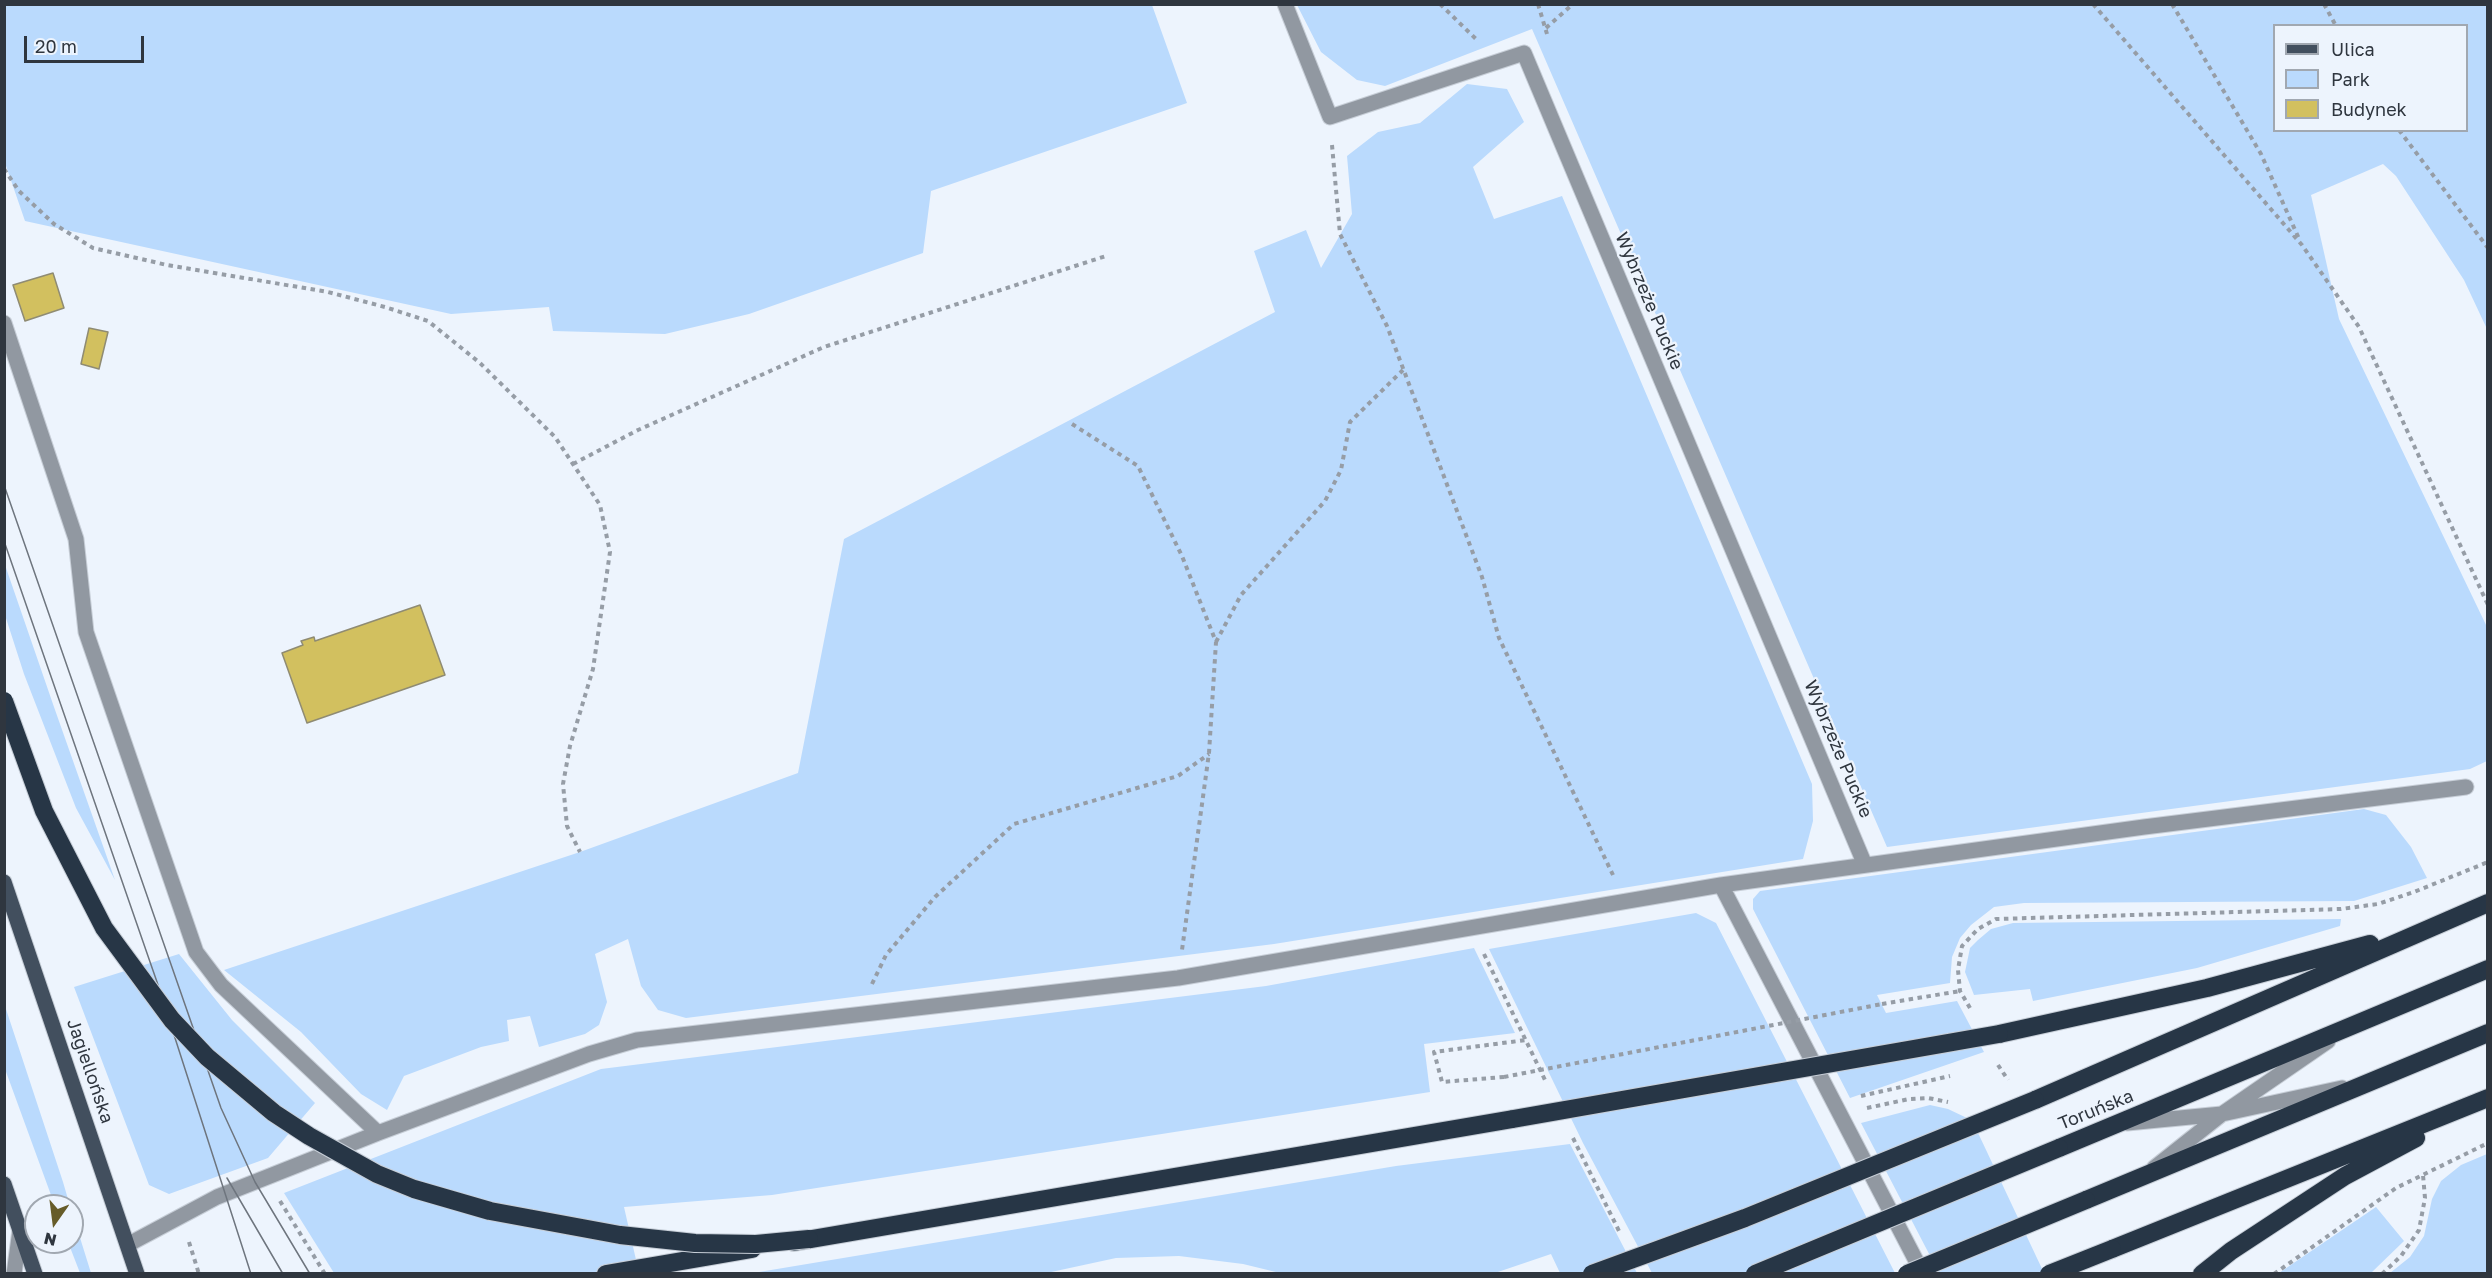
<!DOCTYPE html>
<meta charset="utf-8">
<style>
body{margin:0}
#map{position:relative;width:2492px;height:1278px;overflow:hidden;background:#edf4fd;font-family:"Golos Text",sans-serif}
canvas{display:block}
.frame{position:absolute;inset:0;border:6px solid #2f363f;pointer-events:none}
.legend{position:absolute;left:2273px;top:24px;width:195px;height:108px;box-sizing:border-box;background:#edf4fd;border:2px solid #a1a8b1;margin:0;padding:8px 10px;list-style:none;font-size:18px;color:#2f363f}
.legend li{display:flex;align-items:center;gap:12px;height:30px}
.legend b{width:30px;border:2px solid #a1a8b1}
.north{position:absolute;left:24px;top:1194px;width:60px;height:60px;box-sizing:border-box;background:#edf4fd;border:2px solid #a1a8b1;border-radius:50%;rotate:194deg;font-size:16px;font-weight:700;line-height:24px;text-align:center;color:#2f363f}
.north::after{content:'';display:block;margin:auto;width:21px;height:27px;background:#665c29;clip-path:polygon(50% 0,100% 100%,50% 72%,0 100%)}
.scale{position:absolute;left:24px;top:36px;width:120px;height:27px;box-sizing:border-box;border:3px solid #2f363f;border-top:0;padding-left:8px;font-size:18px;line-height:21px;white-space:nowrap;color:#2f363f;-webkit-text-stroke:4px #edf4fd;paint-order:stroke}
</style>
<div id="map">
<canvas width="2492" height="1278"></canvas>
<div class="frame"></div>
<ul class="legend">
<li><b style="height:8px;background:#424f5e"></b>Ulica</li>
<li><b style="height:16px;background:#badafd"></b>Park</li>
<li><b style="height:16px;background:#d2c05f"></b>Budynek</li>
</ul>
<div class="north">N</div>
<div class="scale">20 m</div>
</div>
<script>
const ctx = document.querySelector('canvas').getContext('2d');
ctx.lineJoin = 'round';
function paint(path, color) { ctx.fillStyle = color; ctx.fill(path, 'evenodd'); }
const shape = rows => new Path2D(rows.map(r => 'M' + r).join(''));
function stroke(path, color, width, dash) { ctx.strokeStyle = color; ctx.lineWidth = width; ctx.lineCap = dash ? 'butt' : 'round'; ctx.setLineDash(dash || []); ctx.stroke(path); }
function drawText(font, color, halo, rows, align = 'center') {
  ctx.font = font + ' "Golos Text",sans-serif'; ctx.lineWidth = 4.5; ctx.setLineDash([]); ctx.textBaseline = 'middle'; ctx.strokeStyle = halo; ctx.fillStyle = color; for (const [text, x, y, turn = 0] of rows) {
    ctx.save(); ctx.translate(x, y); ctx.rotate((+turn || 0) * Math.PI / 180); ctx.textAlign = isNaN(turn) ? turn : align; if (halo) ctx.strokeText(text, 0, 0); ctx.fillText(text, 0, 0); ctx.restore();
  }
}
paint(shape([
 [4,5,1152,5,1187,103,931,191,923,253,749,314,665,334,553,331,549,307,451,314,25,221,5,163],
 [1297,5,2487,5,2487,329,2464,280,2396,176,2383,164,2311,195,2339,319,2487,627,2487,761,2470,769,1887,847,1532,29,1385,86,1357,80,1321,52],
 [2274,26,2466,26,2466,130,2274,130],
 [1467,84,1507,89,1524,122,1473,167,1494,219,1562,196,1812,784,1813,821,1803,859,1274,944,686,1018,658,1010,641,986,628,939,595,954,607,1002,599,1025,585,1034,539,1047,530,1016,507,1020,509,1041,481,1047,404,1076,387,1110,361,1094,301,1032,224,970,580,852,798,773,844,539,1275,312,1254,251,1306,230,1321,268,1352,214,1347,156,1378,132,1420,123],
 [4,562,54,707,115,880,76,808,24,674,5,615],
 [2364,809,2386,815,2411,847,2427,878,2354,901,2024,903,1994,907,1971,925,1960,938,1952,957,1950,983,1877,995,1886,1013,1957,1001,1984,1052,1850,1098,1753,909,1753,899,1760,891],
 [1696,913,1716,923,1895,1273,1652,1273,1583,1143,1489,949],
 [2341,919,2340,926,2197,968,2033,1001,2030,989,1974,995,1965,972,1970,948,1978,940,1991,929,2013,923],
 [1474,948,1515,1033,1424,1044,1430,1092,772,1195,624,1207,639,1273,334,1273,284,1193,601,1069,1266,986],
 [179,954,232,1020,315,1103,268,1158,169,1194,149,1185,74,987],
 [4,1003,63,1182,70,1206,55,1206,5,1069],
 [1930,1105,1948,1109,1967,1118,1979,1135,2044,1273,1939,1273,1861,1123],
 [1570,1144,1637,1273,1560,1273,1551,1254,1492,1274,1280,1273,1243,1264,1179,1256,1116,1258,1042,1274,747,1274,1396,1166],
 [2487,1154,2487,1273,2390,1273,2410,1257,2424,1236,2432,1199,2441,1181,2461,1165],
 [2376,1207,2404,1241,2371,1273,2279,1273],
 [72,1212,91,1273,80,1273,68,1242,72,1242]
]), '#badafd');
const building = shape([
 [53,273,64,308,25,321,13,285,53,273],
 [89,328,108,332,99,369,81,364,89,328],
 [420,605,445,675,307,723,282,653,303,645,301,641,314,637,315,641,420,605]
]);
paint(building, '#d2c05f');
stroke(building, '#8f8b73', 1.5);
const minor = shape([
 [1285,4,1330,117,1524,53,1865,865],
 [4,323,76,539,86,632,196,952,221,985,378,1133],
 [1721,885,1923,1274],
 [2127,1123,2222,1114,2342,1088],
 [2154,1168,2222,1114,2328,1041],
 [129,1244,217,1197,378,1133,589,1054,637,1040,1178,978,1721,885,2144,827,2466,787],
 [14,1274,20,1230]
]);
const major = shape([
 [4,882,137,1274],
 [4,1184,35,1274]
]);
const highway = shape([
 [1999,1034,2207,988,2370,944],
 [2035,1100,2488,903],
 [2059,1148,2488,969],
 [2086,1200,2488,1033],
 [794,1242,1513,1119],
 [2112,1249,2488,1098],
 [606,1274,752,1249],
 [2202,1274,2231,1251,2345,1176,2416,1138]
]);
stroke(minor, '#c7ced7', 17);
stroke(major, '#c7ced7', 17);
stroke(highway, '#c7ced7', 20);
stroke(shape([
 [1440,4,1477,40],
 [1538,4,1547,34],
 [2093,4,2302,245,2359,327,2488,605],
 [2172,4,2261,154,2300,241],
 [2324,4,2336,26],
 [1546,28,1573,4],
 [2399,130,2488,248],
 [1332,145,1340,234,1387,326,1482,577,1499,638,1613,875],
 [4,169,19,191,54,224,93,248,167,265,328,292,385,307,428,321,480,363,555,437,600,505,610,552,593,669,570,746,563,784,567,826,580,852],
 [1072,424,1138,466,1182,556,1216,642,1209,753,1182,950],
 [573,464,638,430,824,347,1106,256],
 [1216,642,1241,595,1325,501,1341,470,1350,422,1403,370],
 [1484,954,1546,1082],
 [872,984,886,955,935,897,1014,824,1178,776,1209,754],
 [1882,1004,1960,991],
 [1970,1008,1960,991,1958,970,1962,946,1978,929,1996,919,2341,909,2378,904,2414,892,2488,862],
 [1998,1065,2008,1080],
 [1504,1077,1442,1082,1434,1052,1526,1040],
 [1861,1096,1950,1076],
 [1867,1108,1909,1099,1928,1098,1948,1102],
 [1573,1138,1620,1233],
 [280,1201,325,1274],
 [189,1242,199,1274],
 [2274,1274,2396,1188,2488,1143],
 [2382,1274,2401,1256,2419,1230,2425,1198,2423,1175]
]), '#969da6', 4, [4.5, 4.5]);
stroke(minor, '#9198a1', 15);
stroke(major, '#424f5e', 15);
stroke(highway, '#273646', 18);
stroke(shape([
 [4,485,221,1108,255,1182,310,1274],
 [4,541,157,982,251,1274],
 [227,1178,283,1274]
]), '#6e757e', 1.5);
const highwayBridge = shape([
 [4,701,44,811,104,928,172,1020,207,1057,274,1113,309,1136,377,1174,414,1189,490,1211,620,1235,695,1243,756,1244,809,1239],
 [1513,1119,1999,1034],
 [1592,1274,1745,1218,2035,1100],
 [1755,1274,2059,1148],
 [1907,1274,2086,1200],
 [2049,1274,2112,1249]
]);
stroke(highwayBridge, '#c7ced7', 20, []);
stroke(shape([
 [1504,1077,1882,1004]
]), '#969da6', 4, [4.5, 4.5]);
stroke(highwayBridge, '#273646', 18);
drawText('18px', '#2f363f', '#edf4fd', [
 ["Wybrzeże Puckie",1649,301,67],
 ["Wybrzeże Puckie",1838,749,67],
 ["Jagiellońska",90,1071,71],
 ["Toruńska",2096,1110,-22]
]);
</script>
